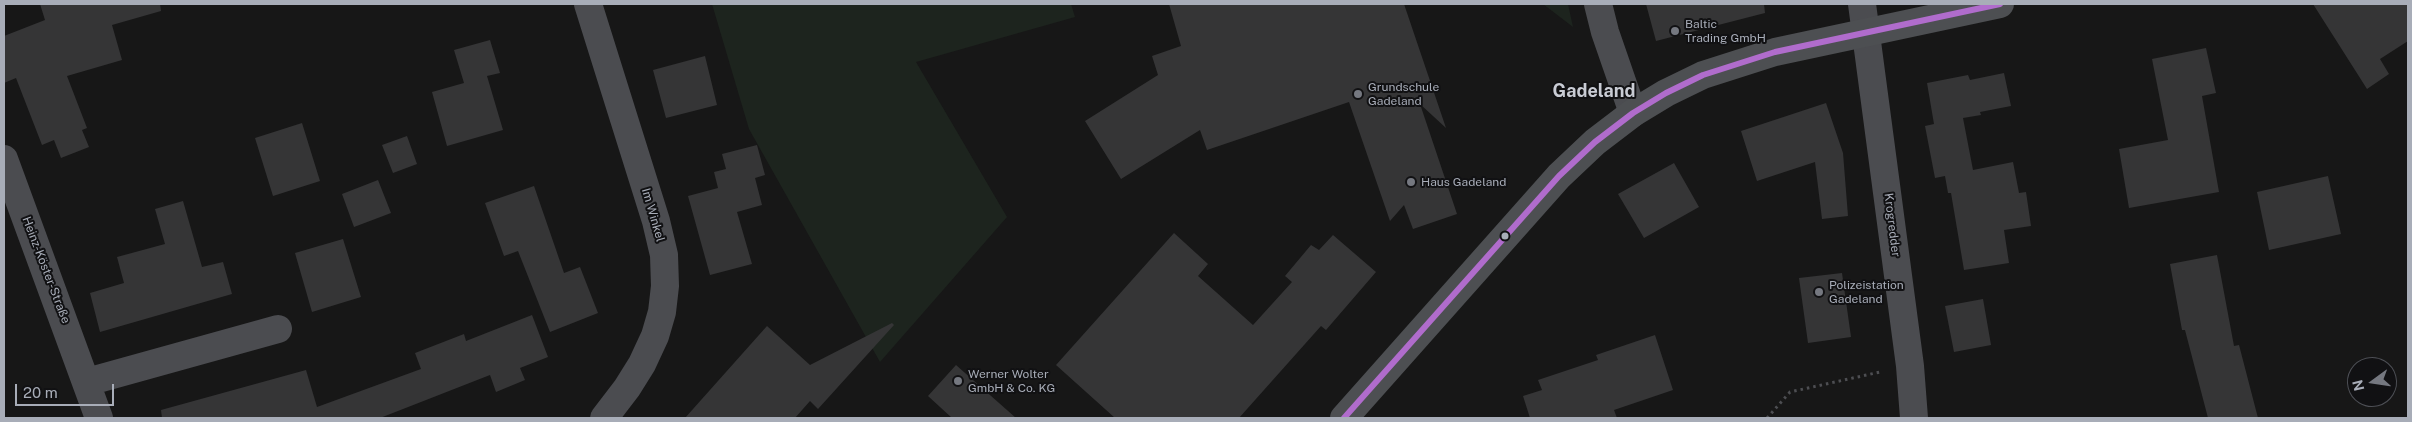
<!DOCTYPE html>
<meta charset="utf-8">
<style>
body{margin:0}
#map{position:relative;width:2412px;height:422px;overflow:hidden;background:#171717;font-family:"Public Sans",sans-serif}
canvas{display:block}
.frame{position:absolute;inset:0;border:5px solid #a8adb8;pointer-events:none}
.north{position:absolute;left:2347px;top:357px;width:50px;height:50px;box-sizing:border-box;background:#111113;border:1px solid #4d4f55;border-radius:50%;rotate:256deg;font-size:14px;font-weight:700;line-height:20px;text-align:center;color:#a8adb8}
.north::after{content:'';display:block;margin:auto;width:18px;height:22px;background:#757880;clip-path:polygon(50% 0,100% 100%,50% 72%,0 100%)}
.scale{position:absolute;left:15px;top:384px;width:99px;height:22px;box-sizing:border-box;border:2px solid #a8adb8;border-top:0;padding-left:6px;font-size:15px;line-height:18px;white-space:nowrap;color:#a8adb8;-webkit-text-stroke:4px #111113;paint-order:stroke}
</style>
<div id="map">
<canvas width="2412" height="422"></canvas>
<div class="frame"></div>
<div class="north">N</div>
<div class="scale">20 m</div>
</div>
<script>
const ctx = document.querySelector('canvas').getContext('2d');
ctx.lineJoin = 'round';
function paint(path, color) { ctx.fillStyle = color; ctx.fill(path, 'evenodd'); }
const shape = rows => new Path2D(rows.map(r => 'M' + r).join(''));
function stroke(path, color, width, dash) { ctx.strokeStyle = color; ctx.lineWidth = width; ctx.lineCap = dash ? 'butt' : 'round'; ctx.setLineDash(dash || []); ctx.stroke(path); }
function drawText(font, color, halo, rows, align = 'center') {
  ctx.font = font + ' "Public Sans",sans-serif'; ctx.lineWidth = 4; ctx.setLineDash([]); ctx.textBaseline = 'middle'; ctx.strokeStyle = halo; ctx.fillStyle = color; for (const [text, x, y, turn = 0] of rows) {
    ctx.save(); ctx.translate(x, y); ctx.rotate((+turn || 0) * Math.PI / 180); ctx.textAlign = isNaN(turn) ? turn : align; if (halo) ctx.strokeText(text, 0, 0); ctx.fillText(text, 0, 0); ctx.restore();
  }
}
paint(shape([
 [712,4,1071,4,1075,17,916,62,1007,217,880,362,749,129],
 [1543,4,1568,4,1573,27]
]), '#1d241e');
paint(shape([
 [40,4,160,4,161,11,112,25,122,60,67,76,87,128,82,130,89,147,61,158,54,140,42,145,16,78,4,83,4,36,45,20],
 [1169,4,1404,4,1446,128,1420,104,1457,214,1413,229,1404,205,1390,221,1349,102,1207,150,1200,130,1121,179,1085,121,1158,75,1152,56,1181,46],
 [1646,4,1764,4,1765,13,1656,41],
 [2313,4,2408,4,2408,41,2380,59,2389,74,2367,89],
 [490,40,500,73,487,76,503,130,447,146,432,92,464,83,454,50],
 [2206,48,2216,93,2202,96,2219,192,2129,208,2119,149,2168,140,2152,59],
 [705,56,717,105,666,118,653,70],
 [2004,73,2011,106,1980,112,1981,115,1963,118,1973,170,2013,162,2019,193,2026,192,2031,226,2004,230,2009,263,1964,270,1951,193,1948,193,1945,176,1935,178,1925,126,1934,124,1927,83,1968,75,1970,80],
 [1826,103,1843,153,1848,216,1822,219,1815,162,1757,181,1741,131],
 [302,123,320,181,273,196,255,138],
 [407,136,417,164,393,173,382,145],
 [757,145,765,175,755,178,762,205,737,212,752,264,710,275,688,196,718,188,714,172,726,169,722,154],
 [1674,163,1699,207,1644,238,1618,194],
 [2328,176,2341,234,2269,250,2257,192],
 [378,180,391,213,354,227,342,194],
 [534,186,564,273,580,267,598,313,550,332,518,251,504,256,485,203],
 [183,201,202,267,223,262,232,294,100,332,90,293,124,283,117,257,165,244,155,209],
 [1174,233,1208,264,1198,276,1253,325,1292,282,1285,276,1311,245,1319,250,1333,235,1376,272,1326,330,1321,326,1239,418,1115,418,1056,365],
 [343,239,361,297,312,312,295,253],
 [2217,255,2234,346,2239,345,2258,418,2208,418,2185,330,2182,330,2170,264],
 [1842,273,1851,337,1808,343,1799,278],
 [1983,299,1991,345,1954,352,1945,306],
 [532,315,548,357,520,368,525,380,496,392,490,375,380,418,162,418,161,410,306,370,317,407,421,369,415,353,464,334,466,341],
 [892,323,894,325,818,409,810,401,795,418,685,418,767,326,810,365],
 [1655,335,1673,390,1614,410,1617,418,1530,418,1523,396,1542,390,1538,380,1598,360,1596,355],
 [956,365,1016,418,952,418,928,396]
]), '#353536');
stroke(shape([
 [1767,418,1790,392,1880,372]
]), '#4d4e52', 3, [2.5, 4]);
stroke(shape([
 [588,4,656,221,664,255,665,286,662,312,655,336,642,364,627,388,604,418],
 [1598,4,1605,32,1633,113],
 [1862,4,1910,366,1914,418],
 [4,159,99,418],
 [87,382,278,329]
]), '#4b4c50', 28);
stroke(shape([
 [1344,418,1559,176,1595,142,1633,113,1666,93,1703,75,1775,52,2000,4]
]), '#4d4f52', 28);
stroke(shape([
 [1344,418,1559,176,1595,142,1633,113,1666,93,1703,75,1775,52,2000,4]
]), '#b06ccc', 6);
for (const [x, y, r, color] of [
 [1675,31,5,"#757880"],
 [1358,94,5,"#757880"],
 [1411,182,5,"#757880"],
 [1505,236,4.5,"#a8adb8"],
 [1819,292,5,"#757880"],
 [958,381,5,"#757880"]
]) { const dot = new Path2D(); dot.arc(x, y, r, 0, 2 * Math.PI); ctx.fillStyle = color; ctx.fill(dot); stroke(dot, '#111113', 2); }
drawText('12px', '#a8adb8', '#111113', [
 ["Baltic",1685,24],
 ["Trading GmbH",1685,38],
 ["Grundschule",1368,87],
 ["Gadeland",1368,101],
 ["Haus Gadeland",1421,182],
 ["Polizeistation",1829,285],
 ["Gadeland",1829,299],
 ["Werner Wolter",968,374],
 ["GmbH & Co. KG",968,388]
], 'left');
drawText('12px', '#a8adb8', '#111113', [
 ["Im Winkel",653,215,74],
 ["Krogredder",1892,225,83],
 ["Heinz-Köster-Straße",46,270,69]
]);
drawText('bold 18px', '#c9ccd4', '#111113', [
 ["Gadeland",1594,91]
]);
</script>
